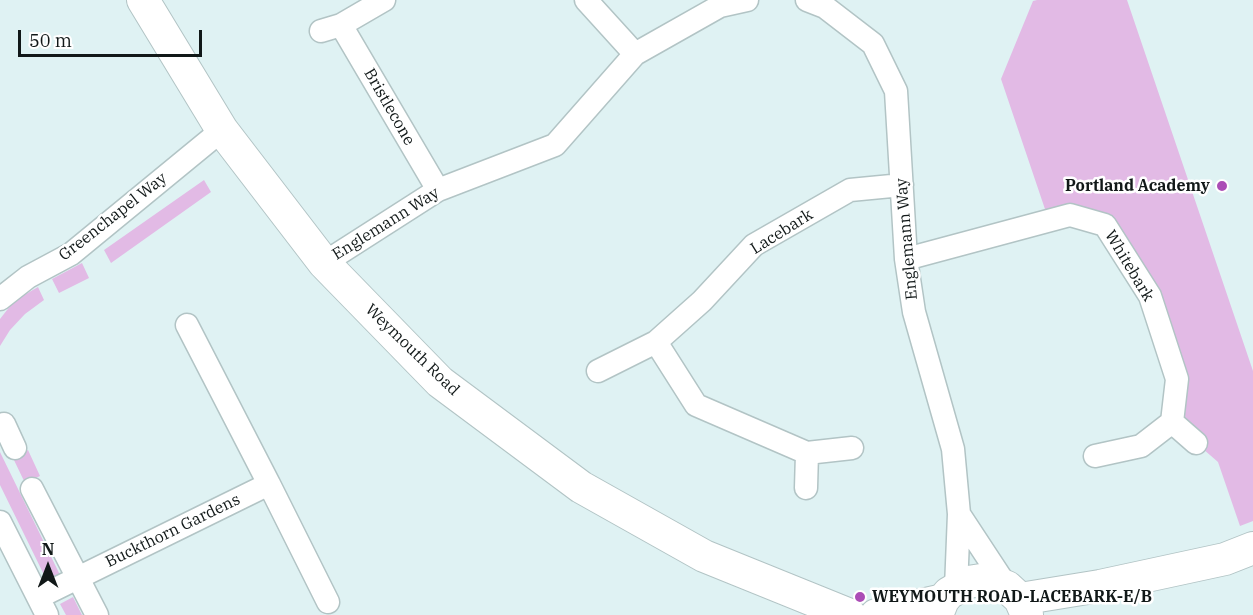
<!DOCTYPE html>
<style>
body{margin:0}
#map{position:relative;width:1253px;height:615px;overflow:hidden;background:#dff2f3;font-family:"IBM Plex Serif",serif}
canvas{display:block}
.north{position:absolute;left:18px;top:537px;width:60px;height:60px;-webkit-text-stroke:4px #fff;paint-order:stroke;rotate:0deg;font-size:16px;font-weight:700;line-height:24px;text-align:center;color:#111818}
.north::after{content:'';display:block;margin:auto;width:21px;height:27px;background:#111818;clip-path:polygon(50% 0,100% 100%,50% 72%,0 100%)}
.scale{position:absolute;left:18px;top:30px;width:184px;height:27px;box-sizing:border-box;border:3px solid #111818;border-top:0;padding-left:8px;font-size:18px;line-height:21px;white-space:nowrap;color:#111818;-webkit-text-stroke:4px #fff;paint-order:stroke}
</style>
<div id="map">
<canvas width="1253" height="615"></canvas>
<div class="north">N</div>
<div class="scale">50 m</div>
</div>
<script>
const ctx = document.querySelector('canvas').getContext('2d');
ctx.lineJoin = 'round';
function paint(path, color) { ctx.fillStyle = color; ctx.fill(path, 'evenodd'); }
const shape = rows => new Path2D(rows.map(r => 'M' + r).join(''));
function stroke(path, color, width, dash) { ctx.strokeStyle = color; ctx.lineWidth = width; ctx.lineCap = dash ? 'butt' : 'round'; ctx.setLineDash(dash || []); ctx.stroke(path); }
function drawText(font, color, halo, rows, align = 'center') {
  ctx.font = font + ' "IBM Plex Serif",serif'; ctx.lineWidth = 5; ctx.setLineDash([]); ctx.textBaseline = 'middle'; ctx.strokeStyle = halo; ctx.fillStyle = color; for (const [text, x, y, turn = 0] of rows) {
    ctx.save(); ctx.translate(x, y); ctx.rotate((+turn || 0) * Math.PI / 180); ctx.textAlign = isNaN(turn) ? turn : align; if (halo) ctx.strokeText(text, 0, 0); ctx.fillText(text, 0, 0); ctx.restore();
  }
}
paint(shape([
 [1037,0,1127,0,1253,371,1253,521,1240,526,1218,462,1172,422,1177,379,1106,225,1049,221,1001,79,1033,1],
 [204,180,211,192,111,263,104,250],
 [82,263,89,278,59,293,52,279],
 [38,287,44,300,25,314,10,330,0,346,0,319,14,301],
 [28,450,40,476,25,483,13,458],
 [0,452,60,575,47,581,0,485],
 [73,597,82,615,66,615,60,604]
]), '#e2bae5');
const street = shape([
 [586,0,635,54],
 [807,0,825,7,873,44,896,91,906,259,914,312,953,449,959,514,956,588],
 [341,25,438,190],
 [321,31,341,25,384,0],
 [906,259,1070,215,1105,225,1150,296,1177,379,1172,422,1141,446,1095,456],
 [324,263,438,190,555,145,635,54,720,6,747,0],
 [0,299,28,277,71,254,222,130],
 [656,342,696,405,807,453,806,488],
 [598,371,656,342,702,301,754,245,850,190,902,185],
 [1172,422,1196,443],
 [0,425,4,424,15,448],
 [807,453,852,448],
 [269,484,328,602],
 [32,489,97,615],
 [959,514,1007,587],
 [0,522,47,615],
 [39,597,269,484,187,325]
]);
const secondary = shape([
 [143,0,222,130,324,263,440,382,581,487,704,556,850,615],
 [1020,599,1100,586,1225,559,1253,548],
 [876,615,943,600],
 [937,615,943,600,949,593,968,582,981,580,994,582,1007,587,1020,599,1027,615]
]);
stroke(street, '#b2c4c5', 25);
stroke(secondary, '#b2c4c5', 34);
stroke(street, '#fff', 22);
stroke(secondary, '#fff', 32);
for (const [x, y, r, color] of [
 [1222,186,6,"#ab4db6"],
 [860,597,6,"#ab4db6"]
]) { const dot = new Path2D(); dot.arc(x, y, r, 0, 2 * Math.PI); ctx.fillStyle = color; ctx.fill(dot); stroke(dot, '#fff', 2); }
drawText('16px', '#111818', '#fff', [
 ["Bristlecone",389,107,60],
 ["Greenchapel Way",113,217,-38],
 ["Englemann Way",386,224,-32],
 ["Lacebark",782,232,-32],
 ["Englemann Way",907,239,-95],
 ["Whitebark",1129,266,59],
 ["Weymouth Road",412,350,44],
 ["Buckthorn Gardens",173,531,-26]
]);
drawText('bold 16px', '#111818', '#fff', [
 ["Portland Academy",1210,186],
 ["WEYMOUTH ROAD-LACEBARK-E/B",872,597,"left"]
], 'right');
</script>
